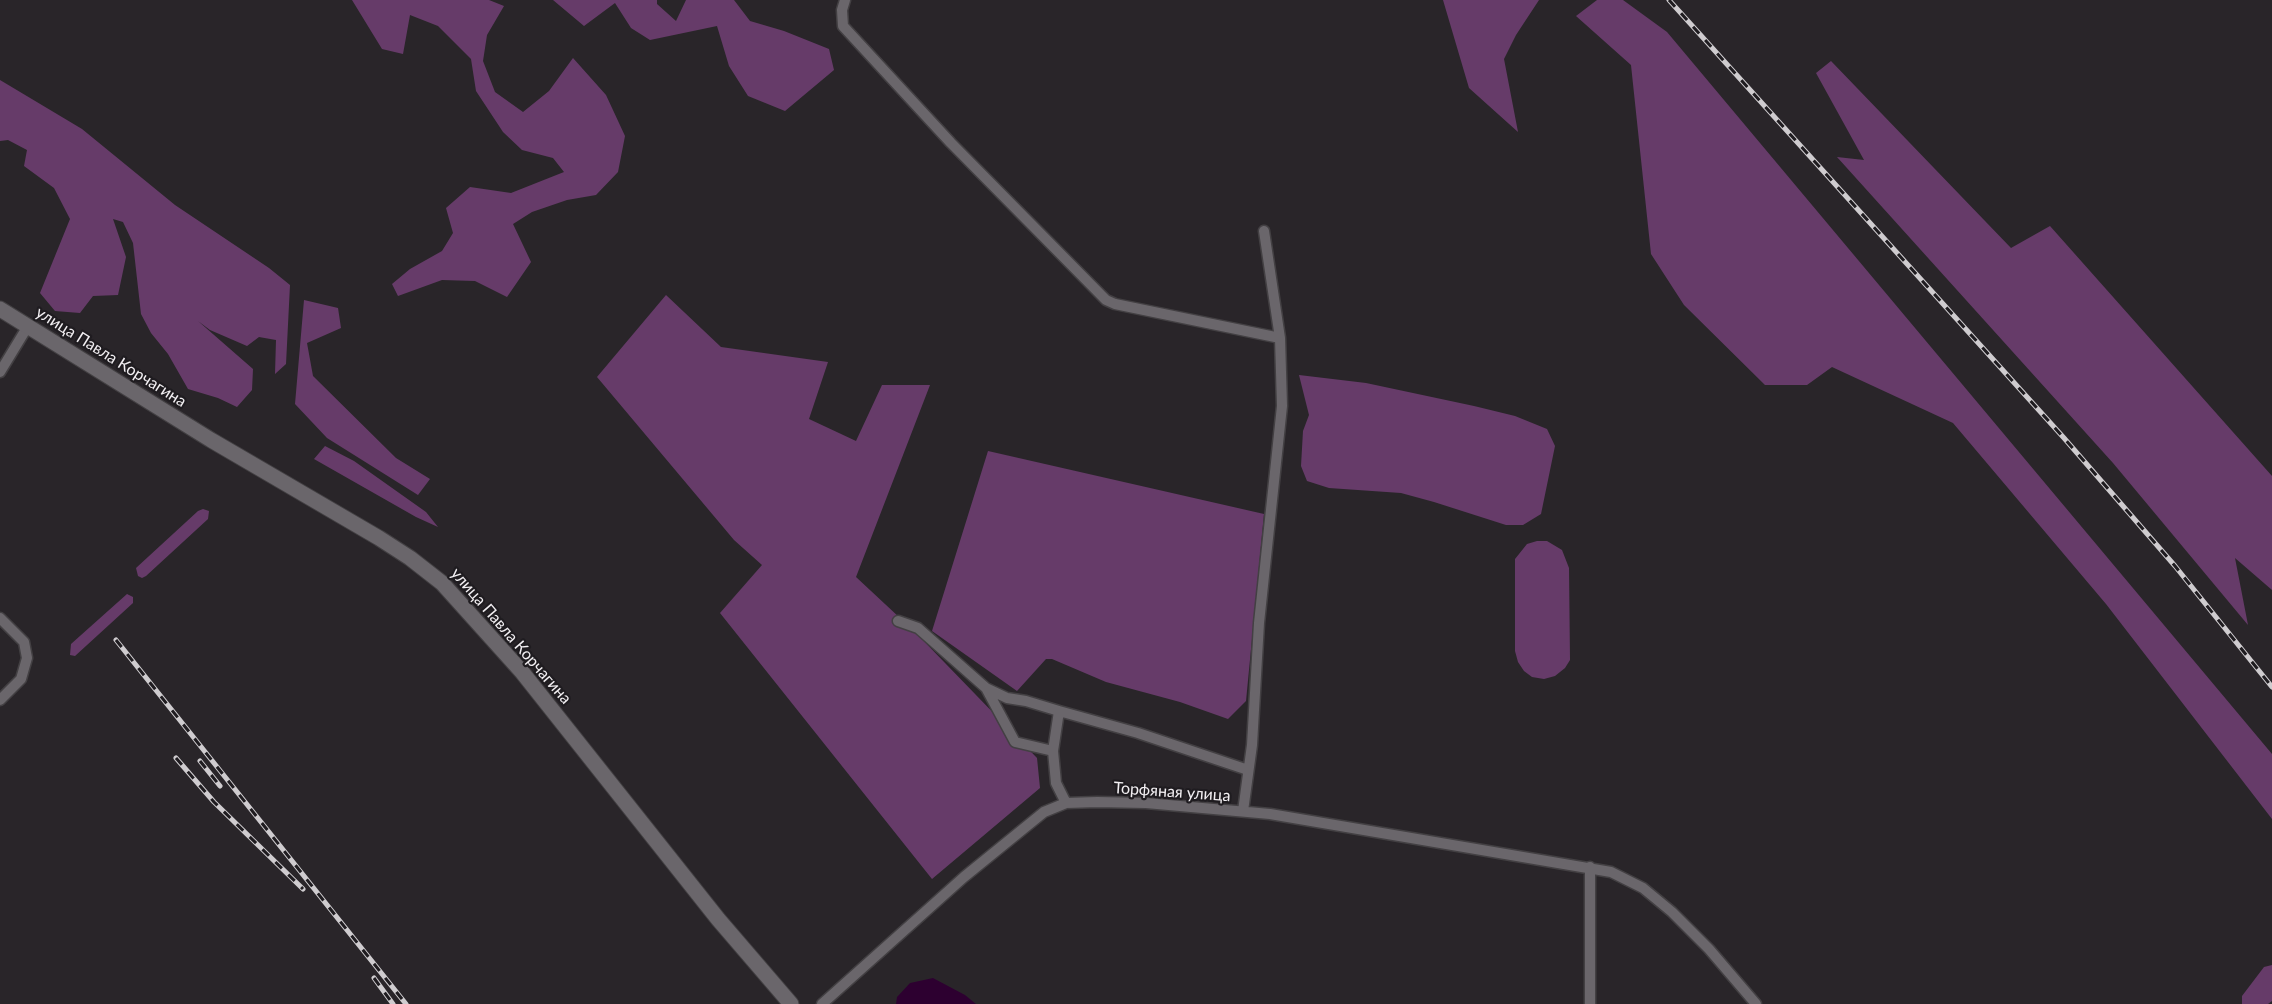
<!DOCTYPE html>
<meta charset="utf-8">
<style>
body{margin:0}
canvas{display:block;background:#292529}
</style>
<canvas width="2272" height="1004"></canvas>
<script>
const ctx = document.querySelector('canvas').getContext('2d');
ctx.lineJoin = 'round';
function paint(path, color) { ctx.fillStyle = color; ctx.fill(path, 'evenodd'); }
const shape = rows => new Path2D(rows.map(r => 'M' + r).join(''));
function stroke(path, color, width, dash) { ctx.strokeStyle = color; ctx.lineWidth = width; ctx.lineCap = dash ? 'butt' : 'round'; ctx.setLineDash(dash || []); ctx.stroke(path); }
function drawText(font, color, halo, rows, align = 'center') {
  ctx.font = font + ' Lato,sans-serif'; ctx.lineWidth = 4.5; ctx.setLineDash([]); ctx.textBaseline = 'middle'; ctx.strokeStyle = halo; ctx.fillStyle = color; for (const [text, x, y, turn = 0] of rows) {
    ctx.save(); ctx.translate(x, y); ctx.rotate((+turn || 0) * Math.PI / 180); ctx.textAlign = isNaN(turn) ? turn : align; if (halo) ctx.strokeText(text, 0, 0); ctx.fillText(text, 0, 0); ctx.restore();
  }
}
paint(shape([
 [352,0,489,0,504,6,487,35,483,61,495,92,523,112,549,91,573,58,606,95,625,136,618,172,596,195,567,200,532,212,513,224,531,262,507,297,475,281,442,280,398,296,392,284,410,269,442,251,453,233,446,208,470,187,511,193,564,172,553,158,522,150,503,132,476,91,471,59,438,26,410,15,403,54,382,49],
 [553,0,657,0,657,4,676,21,686,0,734,0,750,21,784,31,829,49,834,70,785,111,748,96,729,66,717,26,650,40,631,28,615,3,584,26],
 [1443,0,1539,0,1516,35,1504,59,1518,132,1469,88],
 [1597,0,1623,0,1667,32,2272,754,2272,819,2106,604,1953,423,1832,367,1807,385,1765,385,1684,305,1651,254,1631,65,1576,16],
 [1831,61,2011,248,2050,226,2272,476,2272,590,2235,558,2248,625,2113,463,1837,157,1864,160,1816,73],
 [0,80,82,129,175,205,269,268,290,285,286,364,275,374,276,340,259,337,247,346,210,330,198,321,253,369,252,390,237,407,218,398,188,389,168,354,151,333,141,314,133,243,123,222,113,219,126,257,118,295,93,296,80,313,55,311,40,293,70,219,54,188,24,166,27,150,8,140,0,141],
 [666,295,721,347,828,362,809,419,856,441,882,385,930,385,856,577,915,632,1037,758,1040,788,932,879,720,613,762,565,734,540,597,377],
 [304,300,338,308,341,328,307,343,313,376,396,458,430,479,418,495,327,438,295,404],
 [1299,375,1366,383,1474,406,1515,416,1547,429,1555,446,1541,514,1523,525,1506,525,1434,502,1401,493,1329,488,1307,481,1301,466,1303,431,1309,415],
 [325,446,354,461,426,512,438,527,416,517,314,459],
 [988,451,1264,514,1246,701,1228,719,1180,702,1106,682,1052,659,1046,659,1017,691,932,631],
 [203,509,209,511,208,519,146,576,142,578,138,576,136,568,198,511],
 [1537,541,1547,541,1562,550,1569,568,1570,660,1565,668,1555,676,1544,679,1532,677,1524,671,1518,662,1515,651,1515,559,1527,544],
 [127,594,133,597,133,603,75,656,70,655,71,644],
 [2272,965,2272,1001,2268,1004,2242,1004,2242,996,2264,967]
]), '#663b69');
paint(shape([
 [933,978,965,995,976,1004,896,1004,897,997,910,983]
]), '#2d0030');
const minor = shape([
 [845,0,842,10,843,26,951,143,1106,300,1115,304,1280,338],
 [0,372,28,326],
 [0,618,24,642,27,658,21,679,0,700],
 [898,621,918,628,986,688,1015,742,1053,751],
 [986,688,1007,698,1026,701,1059,711],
 [1066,803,1056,783,1053,751,1059,711,1138,733,1248,770],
 [1243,811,1252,745,1259,623,1282,406,1280,338,1264,231],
 [1590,867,1590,1004],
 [822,1004,964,877,1044,812,1066,803,1097,802,1146,803,1270,814,1611,872,1643,888,1672,912,1709,949,1756,1004]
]);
const secondary = shape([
 [0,309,211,440,379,538,410,558,442,583,522,672,718,919,791,1004]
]);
stroke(minor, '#434043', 13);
stroke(secondary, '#434043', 17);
stroke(minor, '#6a666b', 10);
stroke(secondary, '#6a666b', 15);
const rail = shape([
 [1669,0,2064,438,2175,566,2272,687],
 [116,640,406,1004],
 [176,758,214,802,303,889],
 [200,761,220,786],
 [374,978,393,1004]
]);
stroke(rail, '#cfcccf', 5);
stroke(rail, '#1f1c20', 3, [9]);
drawText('16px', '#f2eff2', '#1f1c20', [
 ["улица Павла Корчагина",111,357,32],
 ["улица Павла Корчагина",511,636,49],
 ["Торфяная улица",1172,792,4]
]);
</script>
